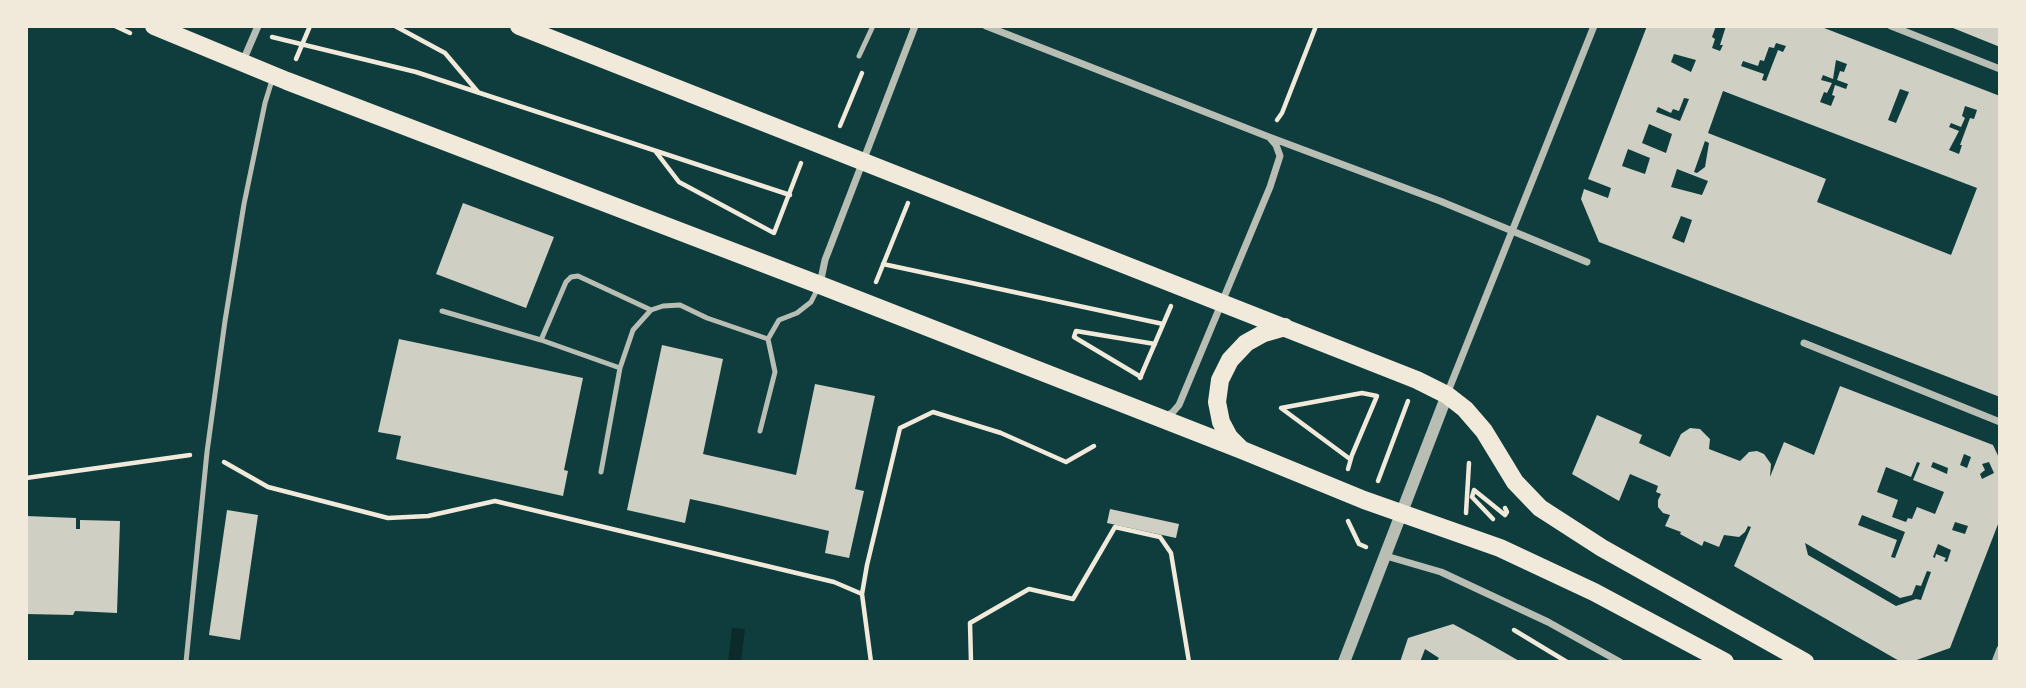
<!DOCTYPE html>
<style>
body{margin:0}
#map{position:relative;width:2026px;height:688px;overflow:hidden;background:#0f3d3e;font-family:"Nunito Sans",sans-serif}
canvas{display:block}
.frame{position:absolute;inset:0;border:28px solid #f1e9da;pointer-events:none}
</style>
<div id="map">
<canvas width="2026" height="688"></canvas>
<div class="frame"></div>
</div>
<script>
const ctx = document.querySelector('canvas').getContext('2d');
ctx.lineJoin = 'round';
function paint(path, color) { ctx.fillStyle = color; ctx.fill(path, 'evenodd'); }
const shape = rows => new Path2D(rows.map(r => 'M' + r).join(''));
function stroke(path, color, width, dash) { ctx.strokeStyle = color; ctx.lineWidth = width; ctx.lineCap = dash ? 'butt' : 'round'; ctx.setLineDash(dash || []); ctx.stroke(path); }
paint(shape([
 [732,628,745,629,741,662,728,662]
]), '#0a2a2b');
paint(shape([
 [1647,26,1716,26,1712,37,1715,39,1712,48,1720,51,1723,45,1720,45,1726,26,1819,26,2000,96,2000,397,1599,242,1581,199,1584,189,1608,198,1611,188,1588,179],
 [1776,43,1786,46,1783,52,1778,50,1766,81,1762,80,1764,74,1741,66,1743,61,1758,66,1760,60,1764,61,1769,47,1774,48],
 [1674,54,1696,60,1691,72,1671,62],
 [1836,60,1847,64,1844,72,1840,71,1837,80,1848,84,1846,89,1835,85,1832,95,1835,96,1831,106,1820,102,1824,92,1827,93,1832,83,1821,80,1823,75,1833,79],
 [1900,89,1909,92,1896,123,1888,120],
 [1723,91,1977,188,1951,255,1817,202,1826,179,1708,133],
 [1684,98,1689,99,1680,121,1656,112,1658,107,1671,113,1673,109,1679,111],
 [1965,106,1977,110,1974,119,1970,118,1960,145,1962,145,1959,154,1949,150,1959,131,1949,127,1951,123,1961,127,1965,118,1962,116],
 [1649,124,1672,134,1666,153,1642,143],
 [1705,141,1709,143,1705,167,1697,173,1694,172],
 [1628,149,1650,158,1645,174,1622,166],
 [1677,169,1708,181,1702,195,1671,187],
 [1681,216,1692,220,1684,243,1672,238],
 [1948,26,2000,26,2000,47],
 [463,203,554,237,526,308,436,274],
 [399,339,583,378,564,470,568,471,563,496,396,459,401,436,378,432],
 [662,345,723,359,703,454,796,475,815,384,875,396,855,489,864,491,849,558,825,553,829,531,718,505,690,499,685,523,627,510],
 [1840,386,1993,445,2000,460,2000,519,1950,648,1911,662,1901,662,1734,566,1751,527,1748,526,1745,532,1739,537,1724,535,1719,547,1704,541,1702,546,1680,534,1681,532,1665,526,1670,515,1663,513,1658,507,1658,500,1661,494,1656,492,1658,486,1630,474,1619,501,1572,474,1597,415,1642,435,1639,443,1670,457,1681,434,1690,428,1700,429,1710,439,1709,449,1740,461,1749,452,1757,451,1764,454,1771,464,1770,477,1784,442,1814,455],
 [1964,454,1971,457,1967,468,1960,465],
 [1917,462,1920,463,1913,480,1944,492,1935,514,1917,507,1912,519,1908,518,1906,522,1892,517,1898,500,1877,492,1886,467,1911,477],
 [1933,462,1948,468,1947,474,1931,467],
 [1989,462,1994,473,1982,479,1980,474,1985,470,1982,464],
 [1862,515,1905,532,1895,558,1891,557,1897,540,1858,525],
 [1955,522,1968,526,1965,534,1952,530],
 [1805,543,1900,598,1912,595,1916,585,1921,586,1927,571,1931,572,1921,600,1916,599,1896,606,1808,555],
 [1938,544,1951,550,1947,562,1944,561,1946,558,1936,554,1935,558,1933,557],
 [1110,509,1179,524,1176,538,1107,523],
 [227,510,258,515,240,640,209,635],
 [26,516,76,518,76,529,80,529,80,520,120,521,117,613,75,611,73,615,26,614],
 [1453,624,1479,638,1521,662,1436,662,1439,658,1425,649,1420,662,1400,662,1408,638]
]), '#cfcfc3');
stroke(shape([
 [115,26,130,33],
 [395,26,445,53,478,92],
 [272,37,416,72,790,195],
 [296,59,310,26],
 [1277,120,1282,113,1316,26],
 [840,126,862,73],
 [656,152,679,182,774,233],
 [774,233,801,163],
 [883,264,1163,324],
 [876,282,908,203],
 [1141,377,1074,337,1076,331,1155,344],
 [1140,378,1171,306],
 [1350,459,1281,408,1362,393,1377,396],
 [224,462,268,487,388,518,428,516,495,501,834,582,862,594,871,662],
 [1348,469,1352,455,1377,396],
 [26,478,190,455],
 [1378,481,1408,401],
 [1466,513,1469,463],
 [1493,519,1472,497,1474,490,1505,515,1507,512,1505,508],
 [1348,521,1359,544,1366,547],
 [862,594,867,565,900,428,933,412,1001,433,1066,462,1094,446],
 [1514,630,1567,662],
 [971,662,970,623,1029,589,1073,599,1115,527,1160,537,1171,553,1189,662]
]), '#f1e9da', 4.5);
stroke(shape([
 [859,56,873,26],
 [442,311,541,340,620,368],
 [541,340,566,282,571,277,578,276,651,310],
 [760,431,775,372,768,339,779,320,797,313,811,302,818,288],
 [601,472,620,368,633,330,651,310,663,306,680,305,707,318,768,339],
 [186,662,207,452,225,321,244,204,265,103,273,77]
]), '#b8beb3', 5);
stroke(shape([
 [986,26,1269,137,1440,201,1587,262],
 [1891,26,2000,69],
 [243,61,258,26],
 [820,284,825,260,915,26],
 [1804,343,2000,422],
 [1447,394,1594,26],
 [1166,416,1172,413,1179,405,1270,187,1280,156,1276,145,1270,138],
 [1386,556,1441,572,1548,622,1620,662],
 [1995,662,2000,649]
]), '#b8beb3', 7);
stroke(shape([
 [1344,662,1447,395]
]), '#b8beb3', 12);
stroke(shape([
 [154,26,287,81,820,285,1242,450,1364,500,1500,548,1594,592,1725,662],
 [519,26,1417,380,1447,395,1465,409,1484,431,1515,482,1540,508,1602,548,1805,662],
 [1241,449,1229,437,1221,422,1217,402,1220,380,1230,360,1246,343,1264,333,1285,327]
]), '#f1e9da', 18);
</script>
